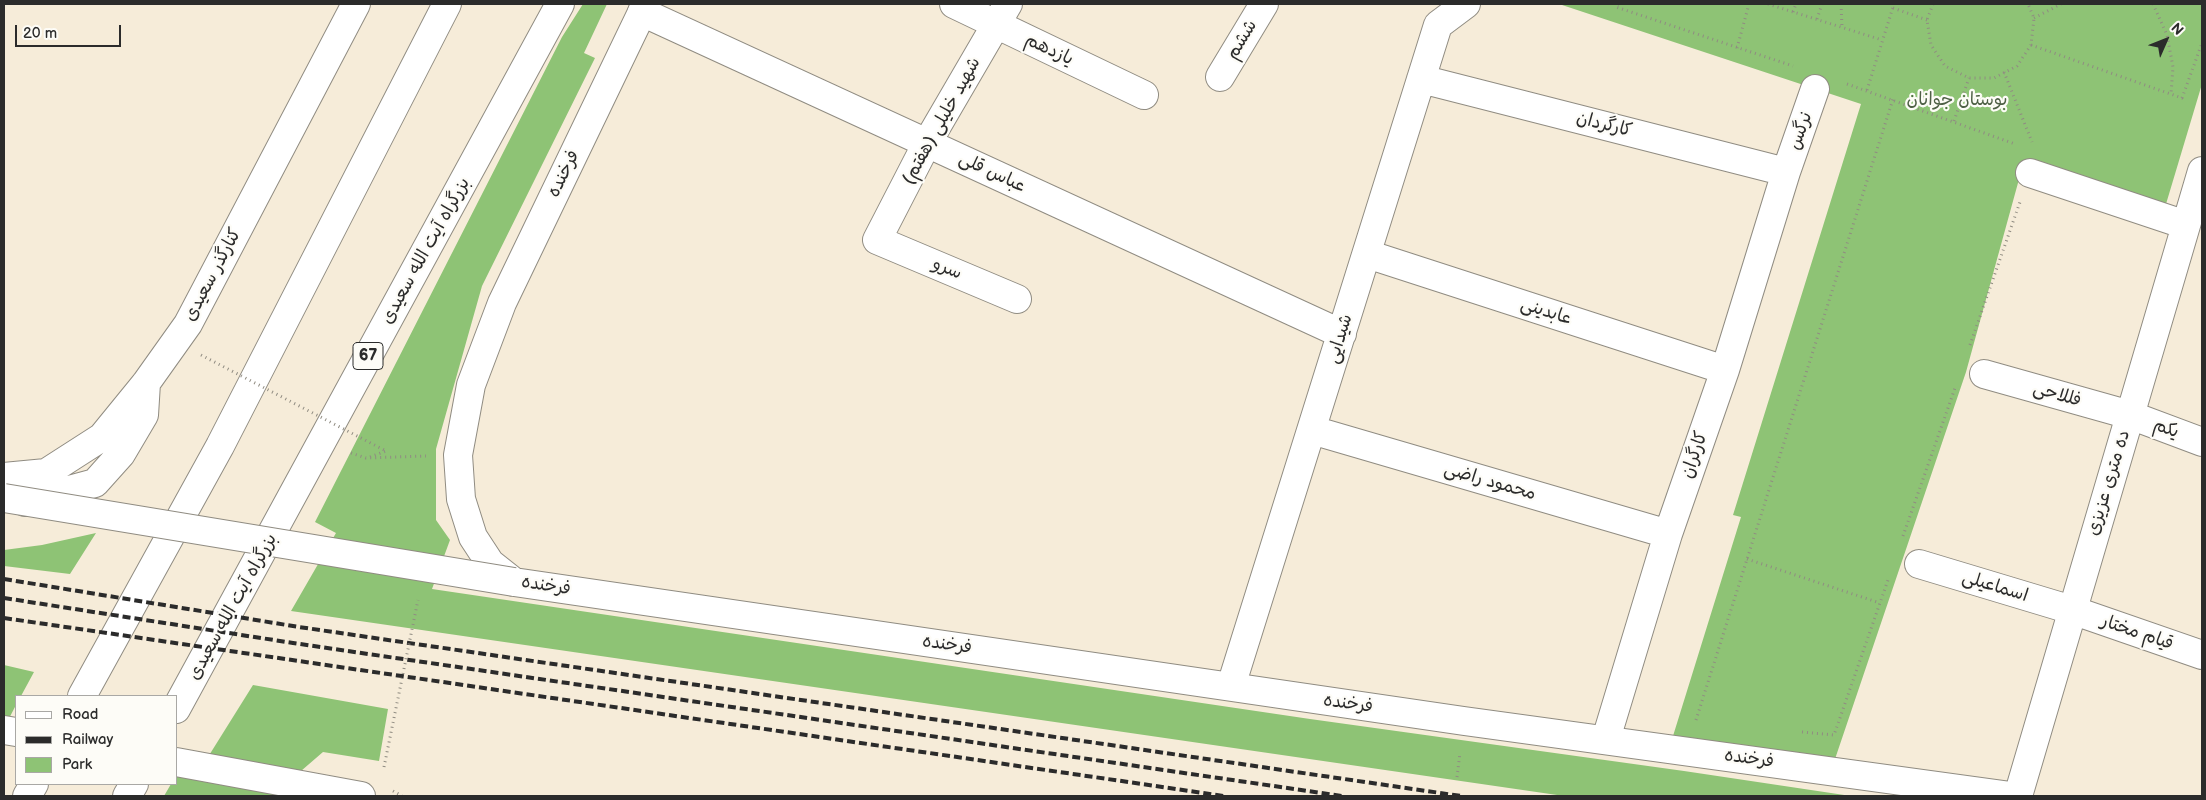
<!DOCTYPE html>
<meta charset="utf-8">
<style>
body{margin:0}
#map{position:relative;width:2206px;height:800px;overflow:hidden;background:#f6ecd9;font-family:"Balsamiq Sans",sans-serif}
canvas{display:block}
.frame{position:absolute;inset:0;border:5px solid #2b2b2b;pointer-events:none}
.legend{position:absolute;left:15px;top:695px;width:162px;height:90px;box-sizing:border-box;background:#fdfcf7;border:1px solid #a9a8a5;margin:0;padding:6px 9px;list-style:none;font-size:15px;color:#2b2b2b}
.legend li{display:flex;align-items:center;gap:10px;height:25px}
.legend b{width:25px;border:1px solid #a9a8a5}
.north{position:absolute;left:2141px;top:15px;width:50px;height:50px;-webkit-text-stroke:4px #fdfcf7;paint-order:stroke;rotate:46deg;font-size:14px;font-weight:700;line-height:20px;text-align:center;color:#2b2b2b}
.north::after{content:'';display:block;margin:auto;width:18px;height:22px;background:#2b2b2b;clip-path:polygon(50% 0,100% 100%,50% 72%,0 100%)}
.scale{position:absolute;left:15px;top:25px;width:106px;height:22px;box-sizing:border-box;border:2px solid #2b2b2b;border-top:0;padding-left:6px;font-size:15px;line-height:18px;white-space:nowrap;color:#2b2b2b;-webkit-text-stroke:4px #fdfcf7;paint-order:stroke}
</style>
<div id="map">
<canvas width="2206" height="800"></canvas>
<div class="frame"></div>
<ul class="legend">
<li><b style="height:6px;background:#fff"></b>Road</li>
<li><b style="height:6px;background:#2b2b2b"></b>Railway</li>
<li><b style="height:14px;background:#8ec375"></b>Park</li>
</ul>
<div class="north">N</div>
<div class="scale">20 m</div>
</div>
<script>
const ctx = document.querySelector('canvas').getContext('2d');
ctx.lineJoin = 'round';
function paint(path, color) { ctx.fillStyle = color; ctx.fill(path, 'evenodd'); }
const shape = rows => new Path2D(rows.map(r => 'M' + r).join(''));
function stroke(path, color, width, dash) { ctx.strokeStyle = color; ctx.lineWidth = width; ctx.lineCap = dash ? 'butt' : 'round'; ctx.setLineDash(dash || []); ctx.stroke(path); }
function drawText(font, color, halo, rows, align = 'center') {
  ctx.font = font + ' "Balsamiq Sans","Playpen Sans Arabic",sans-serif'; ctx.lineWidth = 4.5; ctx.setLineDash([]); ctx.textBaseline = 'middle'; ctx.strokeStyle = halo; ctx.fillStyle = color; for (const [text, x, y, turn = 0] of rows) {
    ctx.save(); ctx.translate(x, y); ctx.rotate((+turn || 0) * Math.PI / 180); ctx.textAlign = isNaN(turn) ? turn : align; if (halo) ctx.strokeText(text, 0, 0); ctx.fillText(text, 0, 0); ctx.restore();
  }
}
paint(shape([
 [583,4,607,4,584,53,595,58,482,286,436,449,436,520,450,540,432,589,1310,719,1684,771,1851,796,1564,796,291,611,336,533,315,522,562,37],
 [1559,4,2202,4,2202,84,2160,224,2021,172,1966,372,1835,759,1673,736,1741,517,1733,515,1861,104],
 [96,533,70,574,4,566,4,550,42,545],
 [4,665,34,672,21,696,16,696,16,705,4,728],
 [253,685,388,709,379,761,323,752,272,796,164,796,171,784,176,784,176,774,203,765]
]), '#8ec375');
const street = shape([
 [954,4,1144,95],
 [1008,4,927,143,877,240,1017,299],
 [642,12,1342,334],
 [1220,77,1264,4],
 [1421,79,1786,172],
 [2030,173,2186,225],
 [1367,254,1725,370],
 [1984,374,2130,415,2202,442],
 [1312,430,1668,534],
 [1919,564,2072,610,2202,655],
 [1231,686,1438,25,1466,4],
 [1606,739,1668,534,1725,370,1786,172,1815,89],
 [2018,796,2202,171]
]);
const secondary = shape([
 [646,4,502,303,471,385,458,455,461,499,473,537,490,563,514,582,1464,721,2011,796],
 [4,477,46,473,102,437,146,383,188,324,356,4],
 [25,502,95,483,121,454,144,415,146,383],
 [4,730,16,732],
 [176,762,361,796]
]);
const highway = shape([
 [82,696,220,446,447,4],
 [176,709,560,4],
 [27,796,34,784],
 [127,796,134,784]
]);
stroke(street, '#908c82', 30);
stroke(secondary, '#908c82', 30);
stroke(highway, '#908c82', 30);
stroke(shape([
 [1618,4,1616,7,1793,66],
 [1768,4,1882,40],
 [1841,4,1842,27],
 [1933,4,1927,20,1931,45,1945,66,1969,78,1994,78,2017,66,2031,45,2034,18,2028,4],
 [2153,4,2167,35,2173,67,2171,94],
 [1893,8,1927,20],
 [1793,12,1796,4],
 [2034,18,2061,4],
 [1817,19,1822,4],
 [2031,45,2182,98,2202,43],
 [1737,48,1749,4],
 [2004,72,2032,142],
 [1847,84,2015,144],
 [1867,90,1894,4],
 [1954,121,1969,78],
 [1970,345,2020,202],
 [351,453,366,458,426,456],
 [370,457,386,451],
 [1903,536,1955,388],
 [1747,559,1880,603],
 [1696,720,1893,99],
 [1802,732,1834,735,1889,577],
 [1457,777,1460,753],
 [393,791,402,796]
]), '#908c82', 3, [1, 4]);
stroke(street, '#fff', 28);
stroke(secondary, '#fff', 28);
stroke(highway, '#fff', 28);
stroke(shape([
 [4,579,299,627,1461,796],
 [4,598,293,643,1342,796],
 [4,618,1224,796]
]), '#2b2b2b', 4, [8, 4]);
const secondaryBridge = shape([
 [4,498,514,582]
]);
stroke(secondaryBridge, '#908c82', 30, []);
stroke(shape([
 [201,355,386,451],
 [384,767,418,600]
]), '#908c82', 3, [1, 4]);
stroke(secondaryBridge, '#fff', 28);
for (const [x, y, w] of [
 [368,356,30]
]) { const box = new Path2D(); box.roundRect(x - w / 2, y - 13.5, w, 27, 4); ctx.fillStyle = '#fdfcf7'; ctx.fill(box); stroke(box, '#2b2b2b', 1); }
drawText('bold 16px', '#2b2b2b', null, [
 ["67",368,356]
]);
drawText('18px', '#2b2b2b', '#fdfcf7', [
 ["ششم",1242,40,-59],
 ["یازدهم",1049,50,25],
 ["شهید خلیلی (هفتم)",942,121,-61],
 ["کارگردان",1604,125,14],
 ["نرگس",1801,131,-70],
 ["عباس قلی",992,173,25],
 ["فرخنده",564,174,-64],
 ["بزرگراه آیت الله سعیدی",426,251,-61],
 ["سرو",947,269,23],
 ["کنارگذر سعیدی",213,275,-62],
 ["عابدینی",1546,312,18],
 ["شیدایی",1340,339,-73],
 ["فللاحی",2057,395,16],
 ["یکم",2166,429,20],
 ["کارگران",1695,455,-71],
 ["محمود راضی",1490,482,16],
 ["ده متری عزیزی",2109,483,-73],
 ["فرخنده",546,586,9],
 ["اسماعیلی",1995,587,17],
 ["بزرگراه آیت الله سعیدی",233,607,-61],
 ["قیام مختار",2137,633,19],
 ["فرخنده",947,645,8],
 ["فرخنده",1348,704,8],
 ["فرخنده",1749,759,8]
]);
drawText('18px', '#4e6045', '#fdfcf7', [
 ["بوستان جوانان",1957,100]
]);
</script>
